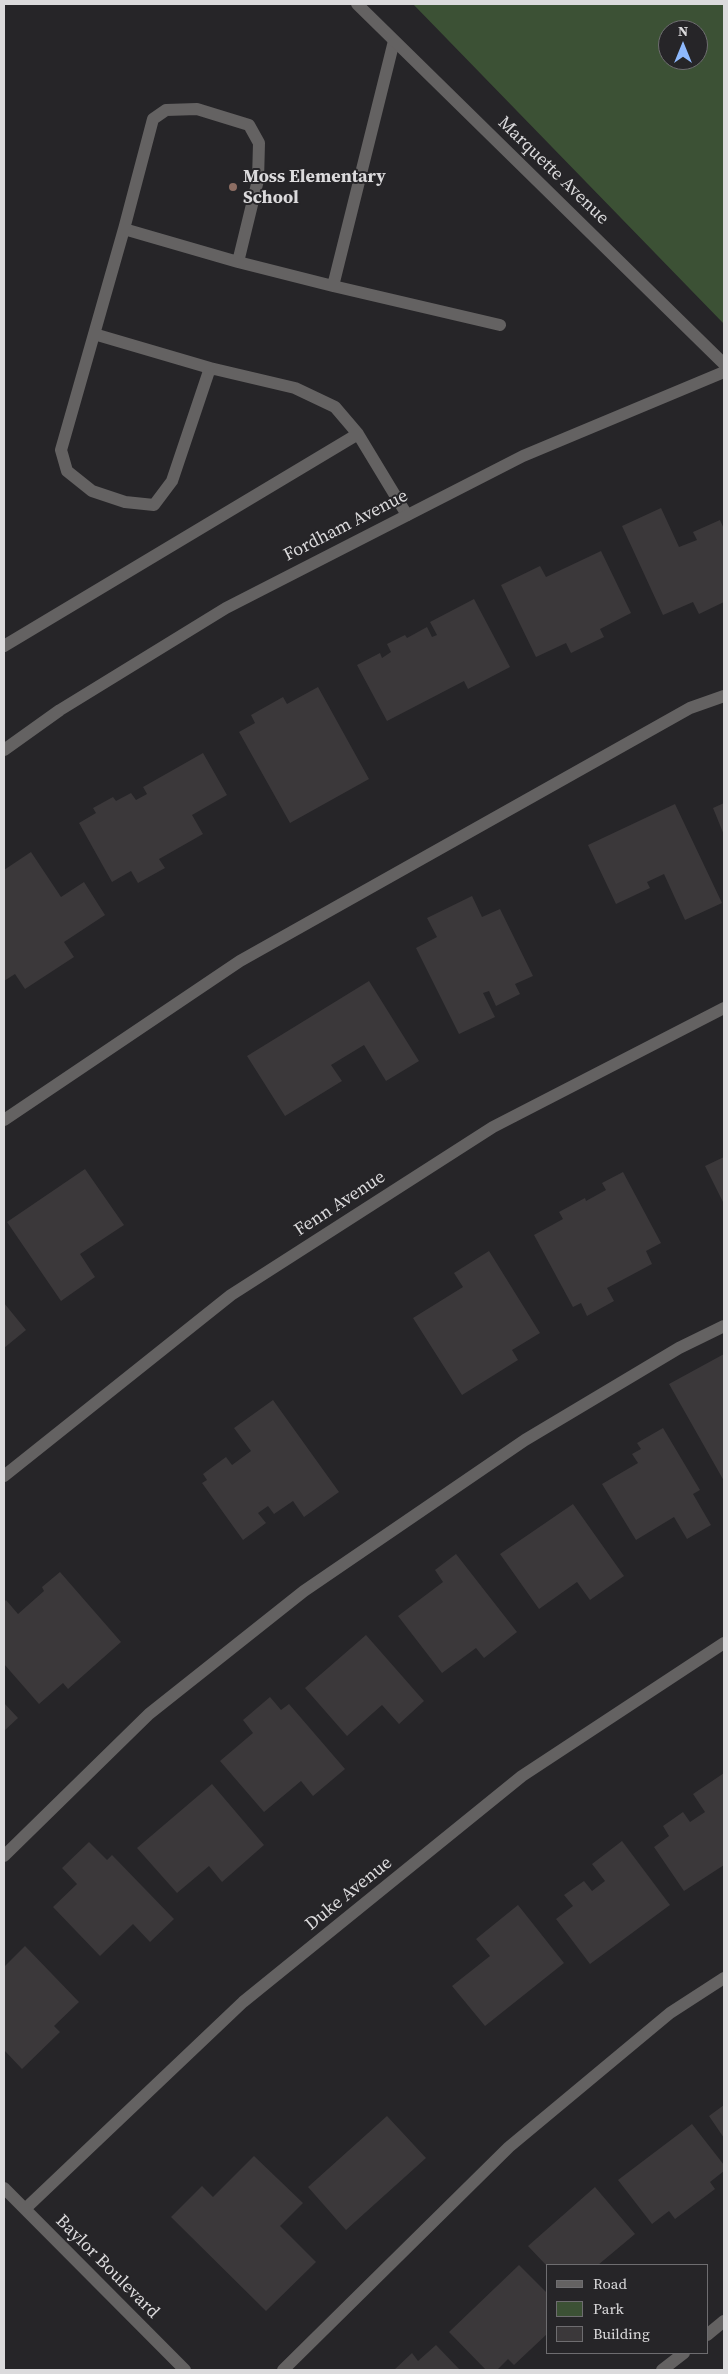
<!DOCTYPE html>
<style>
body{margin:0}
#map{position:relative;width:728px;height:2374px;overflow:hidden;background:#262528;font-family:"Source Serif 4",serif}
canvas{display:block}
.frame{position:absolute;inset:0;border:5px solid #dbdadc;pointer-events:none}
.legend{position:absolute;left:546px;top:2264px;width:162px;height:90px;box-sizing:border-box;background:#262528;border:1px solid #6e6d70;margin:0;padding:6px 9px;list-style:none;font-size:15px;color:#dbdadc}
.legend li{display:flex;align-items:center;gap:10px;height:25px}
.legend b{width:25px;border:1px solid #6e6d70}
.north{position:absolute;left:658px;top:20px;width:50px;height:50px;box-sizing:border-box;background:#262528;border:1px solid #6e6d70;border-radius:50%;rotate:0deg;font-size:14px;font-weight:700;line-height:20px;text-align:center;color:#dbdadc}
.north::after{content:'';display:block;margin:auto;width:18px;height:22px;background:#8eb9fd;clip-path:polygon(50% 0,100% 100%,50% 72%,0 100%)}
</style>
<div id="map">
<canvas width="728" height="2374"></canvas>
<div class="frame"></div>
<ul class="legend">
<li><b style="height:6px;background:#646262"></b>Road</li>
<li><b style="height:14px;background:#3c5135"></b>Park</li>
<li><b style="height:14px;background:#3b383a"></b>Building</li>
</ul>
<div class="north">N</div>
</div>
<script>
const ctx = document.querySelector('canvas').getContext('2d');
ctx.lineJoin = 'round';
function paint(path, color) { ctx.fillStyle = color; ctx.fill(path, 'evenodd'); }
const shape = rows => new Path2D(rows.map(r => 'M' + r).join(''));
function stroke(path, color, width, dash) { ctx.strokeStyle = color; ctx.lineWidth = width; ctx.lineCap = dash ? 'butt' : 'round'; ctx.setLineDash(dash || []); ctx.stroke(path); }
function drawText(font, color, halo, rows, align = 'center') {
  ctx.font = font + ' "Source Serif 4",serif'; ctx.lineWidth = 4; ctx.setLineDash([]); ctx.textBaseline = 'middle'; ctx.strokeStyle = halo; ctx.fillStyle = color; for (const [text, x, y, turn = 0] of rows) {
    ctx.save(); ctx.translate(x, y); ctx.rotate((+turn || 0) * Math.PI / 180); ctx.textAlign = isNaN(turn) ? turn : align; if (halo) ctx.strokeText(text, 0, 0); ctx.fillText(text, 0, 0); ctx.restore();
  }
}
paint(shape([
 [413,4,724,4,724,324],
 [668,30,698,30,698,60,668,60]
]), '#3c5135');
paint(shape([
 [661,508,679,547,697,540,693,532,720,520,724,529,724,602,699,614,693,602,663,615,622,526],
 [601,551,631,613,600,629,604,637,571,653,566,643,536,657,501,585,540,566,546,577],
 [474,599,510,667,468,689,464,681,387,721,357,665,380,653,382,658,391,652,387,644,405,635,407,638,427,627,432,637,437,635,430,622],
 [318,687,369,779,290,823,239,732,255,723,251,715,283,697,287,704],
 [203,753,227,795,192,815,203,834,159,859,165,868,138,883,131,871,112,882,79,823,96,813,93,808,113,797,116,801,131,793,136,800,147,794,143,787],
 [724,803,724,835,713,808],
 [675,804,722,903,685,920,664,874,647,882,650,888,616,904,588,845],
 [31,852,61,897,84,882,105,915,64,942,74,957,25,989,15,974,4,981,4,870],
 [472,896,482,917,500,909,533,976,515,984,520,994,496,1006,489,991,483,993,495,1017,459,1034,416,948,437,937,427,918],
 [369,981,419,1061,386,1081,364,1045,331,1065,342,1081,285,1116,247,1056],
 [724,1157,724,1204,705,1166],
 [85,1169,124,1225,80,1254,95,1277,61,1301,7,1222],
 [623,1172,661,1243,646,1251,652,1264,607,1288,614,1301,587,1316,581,1303,573,1307,534,1235,563,1219,559,1212,585,1198,586,1201,606,1190,602,1183],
 [489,1251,540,1333,512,1350,518,1360,462,1395,413,1318,463,1287,454,1273],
 [4,1303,26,1330,4,1348],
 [724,1354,724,1481,669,1384],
 [273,1400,339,1492,304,1517,293,1501,274,1514,268,1506,258,1513,266,1523,243,1540,202,1483,207,1480,203,1474,226,1457,232,1465,251,1451,234,1428],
 [663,1428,700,1490,693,1494,711,1525,687,1539,674,1517,636,1540,602,1484,638,1463,632,1454,641,1449,637,1443],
 [573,1504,624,1576,590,1600,577,1582,539,1609,500,1554],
 [456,1554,517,1632,484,1658,476,1648,442,1673,398,1616,443,1582,435,1570],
 [60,1572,121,1642,68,1689,63,1683,39,1704,4,1664,4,1602,6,1600,18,1614,44,1591,42,1587],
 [366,1635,424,1701,399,1724,382,1705,347,1736,305,1688],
 [270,1697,281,1710,289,1704,345,1769,313,1796,301,1781,264,1812,220,1761,253,1733,243,1720],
 [4,1703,18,1718,4,1731],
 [724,1773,724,1865,684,1891,654,1847,669,1836,663,1826,683,1812,690,1822,705,1812,693,1794],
 [212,1784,264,1845,222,1882,209,1866,177,1893,137,1848],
 [622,1841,670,1905,590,1964,556,1919,573,1906,564,1895,584,1881,592,1891,605,1881,592,1864],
 [89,1842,107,1860,112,1855,174,1919,150,1942,133,1924,100,1956,53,1907,77,1884,62,1868],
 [518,1905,564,1963,485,2026,452,1986,490,1956,476,1939],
 [25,1946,79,2002,54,2026,60,2032,22,2069,4,2050,4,1967],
 [724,2105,724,2138,709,2116],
 [387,2116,426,2158,346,2230,308,2187],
 [692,2124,724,2165,724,2171,710,2182,715,2189,675,2219,669,2211,652,2224,618,2180],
 [254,2156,303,2203,280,2226,316,2262,266,2311,171,2217,202,2186,213,2197],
 [595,2187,635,2234,598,2265,546,2265,528,2246],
 [519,2265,547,2293,547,2334,514,2365,508,2359,497,2370,486,2370,449,2332],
 [436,2345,460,2370,394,2370,412,2353,418,2361]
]), '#3b383a');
stroke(shape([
 [394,41,333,286,500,325],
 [124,229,153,119,166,110,197,109,249,125,259,143,258,180,238,262],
 [94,334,210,368,172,481,154,505,125,502,92,491,67,471,61,450,124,229,238,262,333,286],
 [210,368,295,388,335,407,358,434],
 [4,646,358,434,407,515],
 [4,1120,240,961,690,708,724,696],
 [4,1856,149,1714,304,1591,525,1440,679,1348,724,1326],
 [283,2370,509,2147,670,2013,724,1978]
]), '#646262', 12);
stroke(shape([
 [357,4,724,364],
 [4,750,60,710,226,608,523,456,724,372],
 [4,1476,231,1295,493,1127,724,1008],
 [4,2188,185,2370],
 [25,2209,243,2002,522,1776,724,1643],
 [707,2335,724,2321],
 [662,2370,684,2353]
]), '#646262', 12);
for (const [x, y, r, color] of [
 [233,187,5,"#8d6e63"]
]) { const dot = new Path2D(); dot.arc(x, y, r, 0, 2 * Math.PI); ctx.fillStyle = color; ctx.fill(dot); stroke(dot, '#262528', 2); }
drawText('18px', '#dbdadc', '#262528', [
 ["Marquette Avenue",553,171,44],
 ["Fordham Avenue",346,526,-27],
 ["Fenn Avenue",340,1204,-33],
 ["Duke Avenue",349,1894,-39],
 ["Baylor Boulevard",107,2267,45]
]);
drawText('bold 18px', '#dbdadc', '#262528', [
 ["Moss Elementary",243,177],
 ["School",243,198]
], 'left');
</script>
